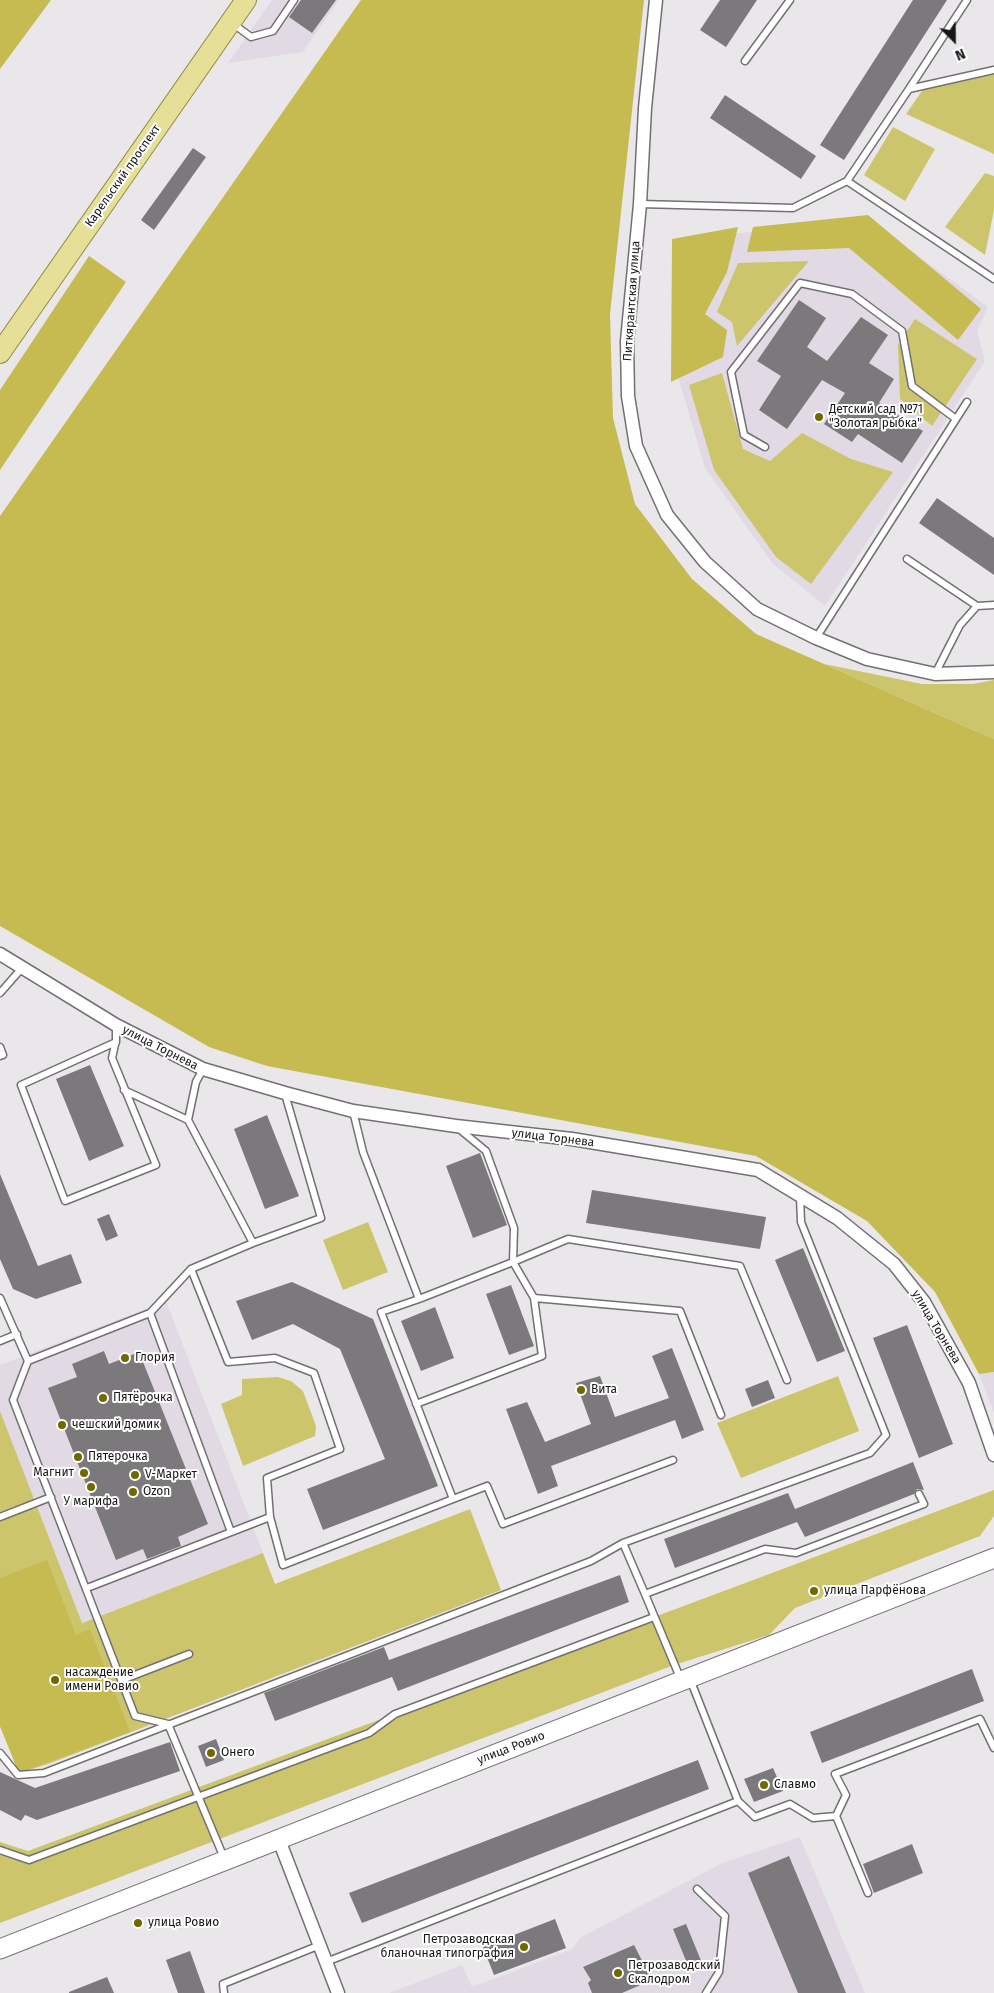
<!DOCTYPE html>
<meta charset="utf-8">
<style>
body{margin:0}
#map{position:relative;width:994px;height:1993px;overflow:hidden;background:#eae7eb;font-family:"Fira Sans",sans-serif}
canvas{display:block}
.north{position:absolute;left:929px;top:15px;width:50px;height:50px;-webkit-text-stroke:4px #fff;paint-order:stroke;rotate:157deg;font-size:14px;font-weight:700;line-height:20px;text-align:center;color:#191819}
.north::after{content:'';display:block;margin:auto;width:18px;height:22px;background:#191819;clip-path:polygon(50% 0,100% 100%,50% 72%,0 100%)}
</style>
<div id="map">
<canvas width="994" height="1993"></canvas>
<div class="north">N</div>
</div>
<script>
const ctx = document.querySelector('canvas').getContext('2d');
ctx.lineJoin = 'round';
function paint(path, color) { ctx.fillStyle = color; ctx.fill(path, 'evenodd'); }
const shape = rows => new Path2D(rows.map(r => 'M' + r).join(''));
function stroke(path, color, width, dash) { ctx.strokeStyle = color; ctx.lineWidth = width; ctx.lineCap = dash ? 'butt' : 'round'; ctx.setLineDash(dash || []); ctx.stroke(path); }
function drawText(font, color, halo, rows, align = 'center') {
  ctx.font = font + ' "Fira Sans",sans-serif'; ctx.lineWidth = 4; ctx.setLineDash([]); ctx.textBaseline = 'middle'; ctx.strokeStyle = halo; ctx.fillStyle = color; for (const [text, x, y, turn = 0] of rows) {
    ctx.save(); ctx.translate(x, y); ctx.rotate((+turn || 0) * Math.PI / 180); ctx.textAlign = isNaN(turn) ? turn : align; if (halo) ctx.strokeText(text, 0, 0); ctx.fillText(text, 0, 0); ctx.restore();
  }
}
paint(shape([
 [272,0,339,0,303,52,228,63],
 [867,218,988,307,977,331,985,361,825,606,773,564,705,468,675,367,681,240],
 [166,1301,263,1553,81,1623,0,1411,0,1365],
 [994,1372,994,1413,979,1374],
 [800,1837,865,1993,389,1993,462,1965,472,1987,572,1949,580,1938,722,1863]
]), '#e1dae4');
paint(shape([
 [994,72,994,154,906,114,924,88],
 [893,127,935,149,905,201,864,175],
 [985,173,994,176,994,210,985,255,945,227],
 [809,261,737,346,732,322,717,312,738,263],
 [915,319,977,359,932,426,900,399,898,345],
 [722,373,743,449,770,461,802,433,851,459,893,472,811,584,776,557,714,470,689,385],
 [824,664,922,684,973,684,994,680,994,739],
 [368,1222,388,1272,343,1290,323,1240],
 [838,1376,859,1431,741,1478,717,1423],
 [278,1377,291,1381,303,1391,316,1426,315,1436,243,1466,221,1404,242,1395,242,1379],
 [0,1411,82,1623,263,1553,275,1584,470,1509,501,1590,48,1764,19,1773,0,1726],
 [994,1490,994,1516,980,1536,795,1608,769,1635,674,1665,0,1923,0,1842,28,1851]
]), '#cdc56c');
paint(shape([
 [0,0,51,0,0,69],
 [361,0,644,0,610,314,613,418,635,504,692,579,756,634,994,739,994,1372,979,1374,935,1292,867,1221,756,1156,267,1066,209,1047,0,926,0,516],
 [868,215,981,309,958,340,849,248,747,252,753,227],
 [738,227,727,272,705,314,727,330,723,357,671,382,672,239],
 [89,256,126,282,0,470,0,390],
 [47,1560,76,1635,90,1629,130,1732,19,1773,0,1726,0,1578]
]), '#c5bb50');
paint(shape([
 [301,0,336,0,312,33,289,17],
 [720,0,757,0,726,47,700,30],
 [913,0,947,0,844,160,820,145],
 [725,95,816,156,801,179,710,118],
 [193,148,206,157,154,230,141,220],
 [799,300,826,318,807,347,827,361,861,317,888,335,869,363,894,379,879,403,923,431,902,463,858,434,852,442,824,424,845,393,822,380,787,429,759,410,781,376,757,361],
 [937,498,994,538,994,575,919,523],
 [90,1065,124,1146,89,1161,56,1079],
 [267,1115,299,1196,265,1209,234,1129],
 [480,1153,507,1225,473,1238,446,1166],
 [0,1174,38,1266,71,1254,82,1283,36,1299,13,1289,0,1259],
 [592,1190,766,1217,760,1249,586,1223],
 [109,1214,118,1236,106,1241,97,1219],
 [803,1248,845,1351,817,1362,775,1260],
 [292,1282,373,1319,438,1486,323,1530,307,1489,385,1459,340,1349,293,1324,252,1340,236,1301],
 [511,1285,534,1346,509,1355,486,1294],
 [435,1307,454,1358,421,1371,401,1321],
 [907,1325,953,1444,919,1458,873,1338],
 [672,1348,704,1430,682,1439,675,1420,551,1466,558,1486,538,1494,506,1409,527,1402,545,1442,591,1424,576,1383,600,1376,615,1417,669,1398,652,1356],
 [104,1351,109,1364,139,1352,208,1524,178,1537,181,1546,147,1559,143,1549,116,1560,48,1388,77,1377,72,1364],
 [768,1380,775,1398,752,1407,745,1389],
 [913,1462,924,1490,917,1489,914,1494,805,1537,797,1522,675,1568,664,1539,788,1493,795,1509],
 [620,1575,629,1602,398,1691,392,1677,275,1721,264,1693,384,1647,389,1660],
 [972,1669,984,1701,822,1763,810,1732],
 [216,1739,224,1760,206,1767,198,1746],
 [170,1742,180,1771,37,1820,25,1815,21,1821,0,1810,0,1772,35,1788],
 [698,1760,709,1789,362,1923,349,1893],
 [773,1768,783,1791,754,1802,744,1779],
 [912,1844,923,1873,874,1893,863,1864],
 [789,1856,846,1993,798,1993,748,1873],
 [555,1919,566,1948,494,1975,483,1947],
 [686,1924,702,1963,689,1968,673,1929],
 [634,1945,652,1980,622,1993,592,1993,588,1983,591,1980,583,1967],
 [190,1951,205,1993,178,1993,166,1960],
 [107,1977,114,1993,69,1993,69,1992]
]), '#7b797c');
const service = shape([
 [232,23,251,37,273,31,294,0],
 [745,61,790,0],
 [909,89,967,0],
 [847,181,994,279],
 [640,204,793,208,847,181,909,89,994,70],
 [765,447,744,435,731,372,800,283,852,294,902,331,912,386,956,419],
 [907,559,977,606,994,605],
 [816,638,967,402],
 [935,674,960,625,977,606],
 [0,993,22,968],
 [116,1042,21,1085,65,1201,156,1165,112,1058,116,1040,116,1025],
 [0,1047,3,1055,0,1056],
 [124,1090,188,1120],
 [353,1111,363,1152,419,1299],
 [253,1243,321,1218,285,1094],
 [191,1269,228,1362,275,1358,314,1373,340,1449,267,1478,270,1517,283,1565,453,1499,381,1312,419,1299,513,1262,514,1228,486,1151,458,1128],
 [0,1298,28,1361,13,1400,135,1716,168,1724,224,1858],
 [534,1298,680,1311,721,1415],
 [150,1313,231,1532],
 [0,1341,17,1334],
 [28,1361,150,1313,191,1269,253,1243,188,1120,196,1082,203,1069],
 [416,1404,542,1356,534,1298,513,1262,568,1239,740,1266,787,1380],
 [453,1499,487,1486,503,1524,673,1460],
 [0,1517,51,1497],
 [623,1543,645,1594],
 [87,1588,270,1517],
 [122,1680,189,1654],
 [681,1680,645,1594,765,1549,796,1553,924,1504,919,1494],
 [0,1753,18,1775,44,1773,591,1561,623,1543,870,1453,886,1435,801,1222,800,1196],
 [738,1801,755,1817,790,1804,813,1818,836,1816],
 [0,1850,29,1860,369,1733,395,1714,654,1617],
 [697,1889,725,1916,719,1972,706,1993],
 [868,1893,836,1816,846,1795,835,1774,980,1719,994,1748],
 [326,1962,738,1801,690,1679],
 [224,1993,223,1984,320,1945]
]);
const minor = shape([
 [656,0,645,108,640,204,627,341,628,396,636,446,667,515,705,562,757,609,816,638,867,659,935,674,994,672],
 [0,954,116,1025,203,1069,285,1093,353,1111,456,1126,572,1139,758,1170,837,1218,894,1264,924,1302,969,1383,994,1455],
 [279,1840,338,1993]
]);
const secondary = shape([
 [0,1949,994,1558]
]);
const primary = shape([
 [0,353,246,0]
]);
stroke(service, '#727073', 9);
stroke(minor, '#727073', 15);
stroke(secondary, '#727073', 21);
stroke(primary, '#938b3e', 22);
stroke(service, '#fff', 6);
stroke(minor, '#fff', 12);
stroke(secondary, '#fff', 19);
stroke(primary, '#e5df97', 20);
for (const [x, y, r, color] of [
 [819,417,5,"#716900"],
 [125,1358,5,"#716900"],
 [581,1390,5,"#716900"],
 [103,1398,5,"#716900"],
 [62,1425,5,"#716900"],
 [78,1457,5,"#716900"],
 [84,1473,5,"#716900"],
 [135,1475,5,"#716900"],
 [91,1487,5,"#716900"],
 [133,1492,5,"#716900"],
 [814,1591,5,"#716900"],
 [55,1680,5,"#716900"],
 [211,1753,5,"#716900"],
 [764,1785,5,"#716900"],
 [138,1923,5,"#716900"],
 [524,1947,5,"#716900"],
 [618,1973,5,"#716900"]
]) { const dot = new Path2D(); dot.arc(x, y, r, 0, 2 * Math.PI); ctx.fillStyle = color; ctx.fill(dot); stroke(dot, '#fff', 2); }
drawText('12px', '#191819', '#fff', [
 ["Карельский проспект",123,176,-55],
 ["Питкярантская улица",632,301,-86],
 ["улица Торнева",160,1048,27],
 ["улица Торнева",553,1138,7],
 ["улица Торнева",936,1327,59],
 ["улица Ровио",511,1748,-21]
]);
drawText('12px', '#191819', '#fff', [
 ["Детский сад №71",829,410],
 ["\"Золотая рыбка\"",829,424],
 ["Глория",135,1358],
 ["Вита",591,1390],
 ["Пятёрочка",113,1398],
 ["чешский домик",72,1425],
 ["Пятерочка",88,1457],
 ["Магнит",74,1473,"right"],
 ["V-Маркет",145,1475],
 ["Ozon",143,1492],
 ["У марифа",91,1502,"center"],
 ["улица Парфёнова",824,1591],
 ["насаждение",65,1673],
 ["имени Ровио",65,1687],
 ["Онего",221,1753],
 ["Славмо",774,1785],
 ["улица Ровио",148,1923],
 ["Петрозаводская",514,1940,"right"],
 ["бланочная типография",514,1954,"right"],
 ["Петрозаводский",628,1966],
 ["Скалодром",628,1980]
], 'left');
</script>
